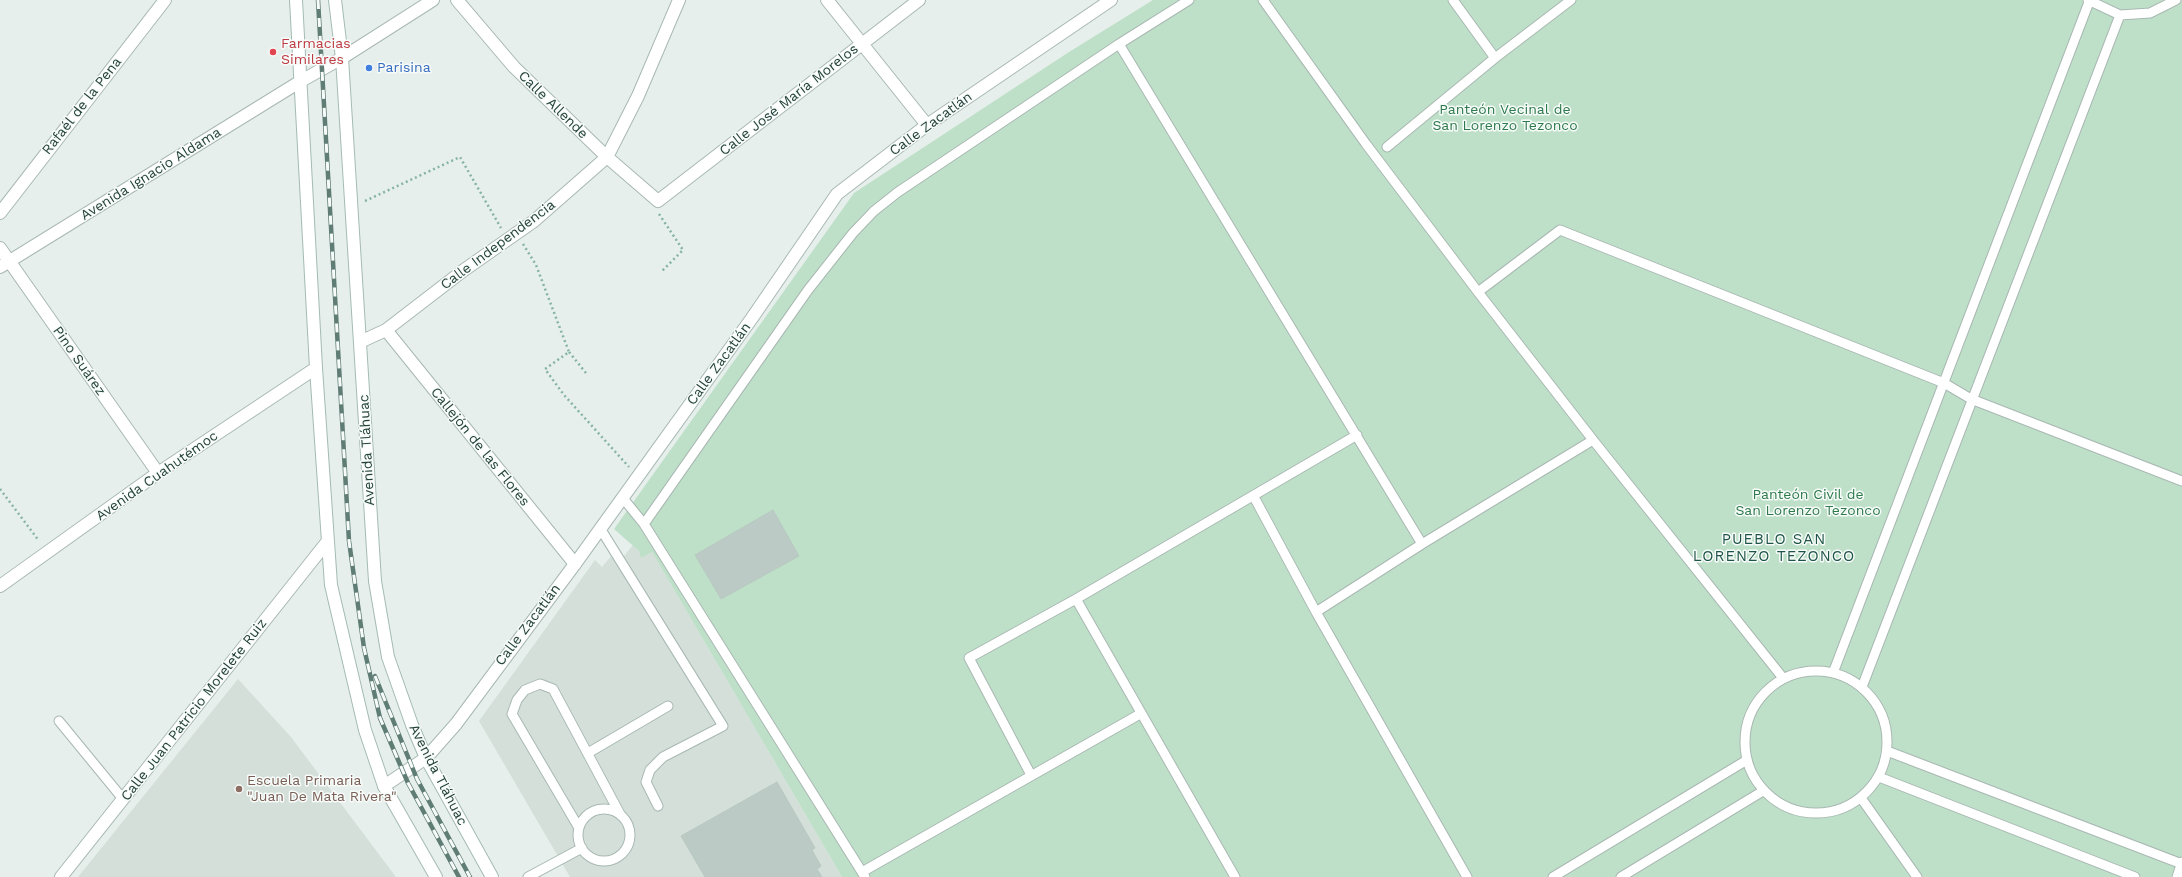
<!DOCTYPE html>
<meta charset="utf-8">
<style>
body{margin:0}
canvas{display:block;background:#e6efeb}
</style>
<canvas width="2182" height="877"></canvas>
<script>
const ctx = document.querySelector('canvas').getContext('2d');
ctx.lineJoin = 'round';
function paint(path, color) { ctx.fillStyle = color; ctx.fill(path, 'evenodd'); }
const shape = rows => new Path2D(rows.map(r => 'M' + r).join(''));
function stroke(path, color, width, dash) { ctx.strokeStyle = color; ctx.lineWidth = width; ctx.lineCap = dash ? 'butt' : 'round'; ctx.setLineDash(dash || []); ctx.stroke(path); }
function drawText(font, color, halo, rows, align = 'center') {
  ctx.font = font + ' "Work Sans",sans-serif'; ctx.lineWidth = 3; ctx.setLineDash([]); ctx.textBaseline = 'middle'; ctx.strokeStyle = halo; ctx.fillStyle = color; for (const [text, x, y, turn = 0] of rows) {
    ctx.save(); ctx.translate(x, y); ctx.rotate((+turn || 0) * Math.PI / 180); ctx.textAlign = isNaN(turn) ? turn : align; if (halo) ctx.strokeText(text, 0, 0); ctx.fillText(text, 0, 0); ctx.restore();
  }
}
paint(shape([
 [633,545,640,551,652,552,842,877,570,877,479,721,595,560,602,567,612,555,620,561],
 [238,679,291,737,396,877,78,877]
]), '#d4dfda');
paint(shape([
 [1153,0,2182,0,2182,877,842,877,652,552,641,558,639,551,614,529,854,193,1069,52]
]), '#bfe0c8');
const building = shape([
 [773,510,799,556,721,599,695,555,773,510],
 [777,782,815,848,812,850,821,866,817,869,822,877,705,877,681,836,777,782]
]);
paint(building, '#bbcac4');
stroke(building, '#b8c9c2', 1);
const service = shape([
 [1263,0,1366,144,1478,292,1593,440,1783,678],
 [1453,0,1495,58],
 [2088,0,2120,15,2150,13,2176,0],
 [1119,44,1422,544],
 [1387,147,1495,58,1571,0],
 [1478,292,1560,230,1944,383,1971,399,2182,481],
 [622,497,644,524,865,877],
 [1254,497,1316,612],
 [644,524,808,290,853,233,874,211,898,192,1119,44,1189,0],
 [600,528,723,726,663,757,650,770,646,782,658,806],
 '1745 742a71 71 0 1 1 142 0a71 71 0 1 1-142 0Z',
 [1833,673,2089,2],
 [1862,687,2120,15],
 [59,721,123,799],
 [1887,751,2182,864],
 [588,753,668,706],
 [1031,775,969,658,1076,599],
 [1879,777,2135,877],
 [1861,798,1917,877],
 '578 835a26 26 0 1 1 52 0a26 26 0 1 1-52 0Z',
 [579,828,512,714,517,700,525,690,540,684,553,689,620,814],
 [862,872,1140,714],
 [528,877,582,848],
 [1235,877,1076,599,1357,435],
 [1467,877,1316,612,1422,544,1593,440],
 [1553,877,1747,760],
 [1621,877,1763,791],
 [2177,877,2182,862]
]);
const minor = shape([
 [457,0,514,67,607,157,658,201,919,0],
 [827,0,927,125],
 [342,58,433,0],
 [0,213,165,0],
 [0,248,158,473],
 [386,330,575,564],
 [360,342,386,330,464,270,534,221,607,157,638,96,679,0],
 [61,877,327,542]
]);
const tertiary = shape([
 [0,267,301,81,342,58],
 [0,586,158,473,316,368],
 [384,786,426,758,456,724,575,564,752,318,837,194,927,125,1111,0]
]);
const secondary = shape([
 [296,0,316,368,331,585,365,730,384,786,436,877],
 [335,0,342,58,375,581,388,657,412,725,426,758,492,877]
]);
stroke(service, '#a8b8b2', 11);
stroke(minor, '#a8b8b2', 14);
stroke(tertiary, '#a8b8b2', 14);
stroke(secondary, '#a4bbb3', 14);
stroke(shape([
 [365,201,460,157,501,228],
 [659,214,683,250,662,271],
 [523,244,536,265,569,352,545,369,564,395,629,467],
 [569,352,586,373],
 [0,489,39,541]
]), '#86b3a5', 2.5, [2, 3]);
stroke(service, '#fff', 9);
stroke(minor, '#fff', 12);
stroke(tertiary, '#fff', 12);
stroke(secondary, '#fff', 12);
const rail = shape([
 [318,0,349,541,364,648,380,718,408,783,459,877],
 [375,676,417,779,470,877]
]);
stroke(rail, '#5f7d75', 4.5);
stroke(rail, '#f7fbf9', 3, [9]);
for (const [x, y, r, color] of [
 [273,52,4,"#e0444e"],
 [369,68,4,"#3f7fe0"],
 [239,789,4,"#8d6e63"]
]) { const dot = new Path2D(); dot.arc(x, y, r, 0, 2 * Math.PI); ctx.fillStyle = color; ctx.fill(dot); stroke(dot, '#f7fbf9', 1.5); }
drawText('14px', '#be3a42', '#f7fbf9', [
 ["Farmacias",281,44],
 ["Similares",281,60]
], 'left');
drawText('14px', '#366cbe', '#f7fbf9', [
 ["Parisina",377,68]
], 'left');
drawText('14px', '#24423a', '#f7fbf9', [
 ["Calle José María Morelos",789,100,-38],
 ["Calle Allende",553,105,44],
 ["Rafaél de la Pena",82,106,-52],
 ["Calle Zacatlán",931,124,-36],
 ["Avenida Ignacio Aldama",151,174,-32],
 ["Calle Independencia",498,245,-37],
 ["Pino Suárez",79,361,55],
 ["Calle Zacatlán",719,364,-54],
 ["Callejón de las Flores",480,447,51],
 ["Avenida Tláhuac",367,450,-93],
 ["Avenida Cuahutémoc",157,476,-35],
 ["Calle Zacatlán",528,625,-53],
 ["Calle Juan Patricio Morelete Ruiz",194,710,-52],
 ["Avenida Tláhuac",438,775,63]
]);
drawText('14px', '#2d7a4b', '#f7fbf9', [
 ["Panteón Vecinal de",1505,110],
 ["San Lorenzo Tezonco",1505,126],
 ["Panteón Civil de",1808,495],
 ["San Lorenzo Tezonco",1808,511]
]);
drawText('14px', '#785e54', '#f7fbf9', [
 ["Escuela Primaria",247,781],
 ["\"Juan De Mata Rivera\"",247,797]
], 'left');
ctx.letterSpacing = '1px';
drawText('15px', '#1f5548', '#f7fbf9', [
 ["PUEBLO SAN",1774,540],
 ["LORENZO TEZONCO",1774,557]
]);
ctx.letterSpacing = '0px';
</script>
